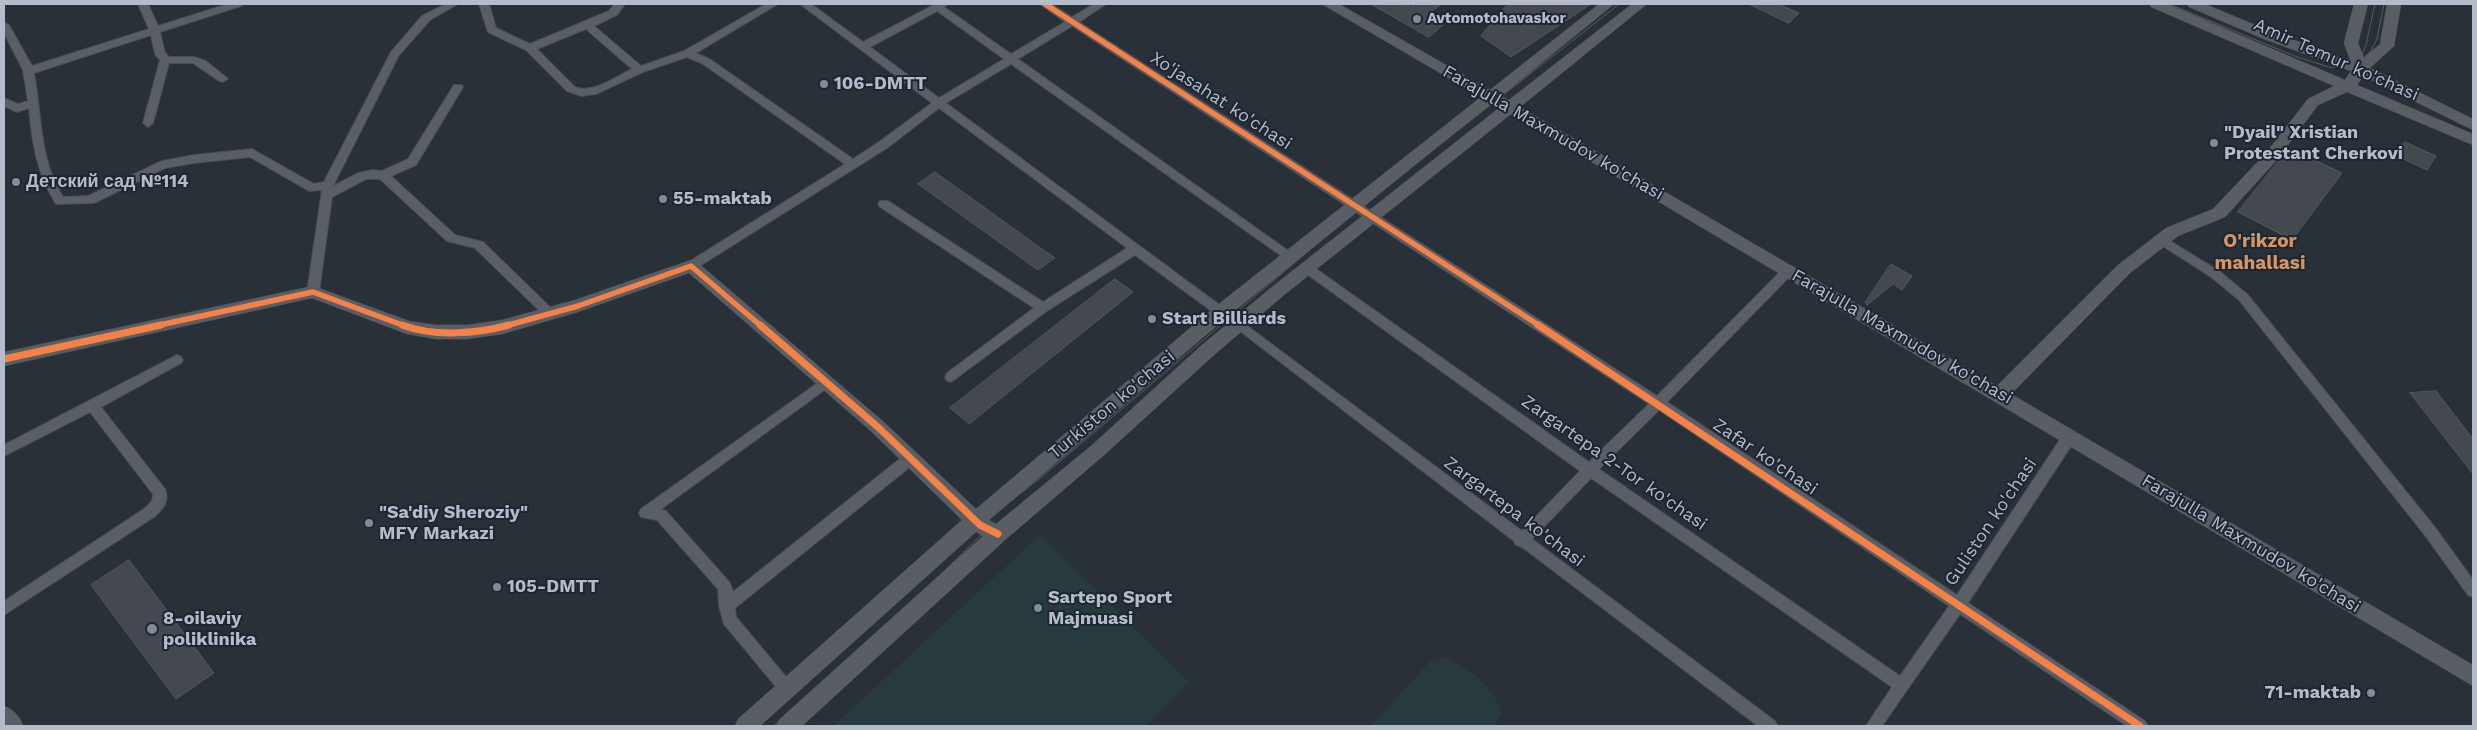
<!DOCTYPE html>
<meta charset="utf-8">
<style>
body{margin:0}
#map{position:relative;width:2477px;height:730px;overflow:hidden;background:#2a3038;font-family:"Work Sans",sans-serif}
canvas{display:block}
.frame{position:absolute;inset:0;border:5px solid #b4bcc9;pointer-events:none}
</style>
<div id="map">
<canvas width="2477" height="730"></canvas>
<div class="frame"></div>
</div>
<script>
const g = document.querySelector('canvas').getContext('2d');
g.lineJoin = 'round';
function paint(path, color) { g.fillStyle = color; g.fill(path, 'evenodd'); }
function trace(path, color, width, dash) { g.strokeStyle = color; g.lineWidth = width; g.lineCap = dash ? 'butt' : 'round'; g.setLineDash(dash || []); g.stroke(path); }
function drawText(font, color, halo, rows, align = 'center') {
  g.font = font + ' "Work Sans",sans-serif'; g.lineWidth = 4; g.setLineDash([]); g.textBaseline = 'middle'; g.strokeStyle = halo; g.fillStyle = color; for (const [text, x, y, turn = 0] of rows) {
    g.save(); g.translate(x, y); g.rotate((+turn || 0) * Math.PI / 180); g.textAlign = isNaN(turn) ? turn : align; if (halo) g.strokeText(text, 0, 0); g.fillText(text, 0, 0); g.restore();
  }
}
const green = new Path2D(`
 M1040,535l149,147 -43,44h-313z
 M1443,657c27,11 50,29 59,56l-7,13h-124l59,-65z`);
const building = new Path2D(`
 M1371,4h35l5,3 4,-3h27l-16,11 18,9 -15,13z
 M1508,4h83l-80,53 -30,-21z
 M1749,4h29l21,9 -10,10z
 M2405,142l31,14 -9,14 -32,-15z
 M2289,148l53,25 -50,67 -54,-28z
 M935,172l107,77 13,9 -17,12 -120,-86z
 M1891,264l21,12 -10,14 -9,-6 -26,21 -2,-2z
 M1115,279l18,13 -164,132 -19,-16z
 M2436,391l37,48v35l-63,-81z
 M129,560l85,113 -38,26 -85,-114z`);
const street = new Path2D(`
 M138,4h10l10,22 70,-22h15l-2,2 -81,26 5,21 4,4h25l12,4 22,18 -5,3 -4,-1 -26,-18h-24l-16,60 -5,4 -5,-4 17,-63 -5,-6 -4,-19 -117,38c8,42 5,87 29,124l25,-1 74,-35 32,-6 58,-6 62,35 10,-2 67,-130 31,-36 24,-12h12l-28,16 -31,35 -66,131 26,-13 13,-3 10,1 26,-12 46,-74h8l1,2 -47,78 -25,11 64,59 28,7 71,69 2,3 -2,3h-8l-71,-69 -28,-7 -67,-62h-14l-34,18 -13,95 -6,5 -6,-5 15,-102 -13,1 -59,-34 -56,6 -29,5 -71,35 -38,1c-19,-30 -24,-61 -27,-96l-12,4 -13,-6v-8l14,6 10,-3 -5,-31 -19,-37v-11l5,3 23,41 117,-37z
 M479,4h10l7,24 34,16 79,-33 6,-7h10l-8,11 -23,11 47,40 43,-15 82,-47h12l-82,49 15,7 142,99 26,-17 53,-39 -132,-99h11l52,38 71,-37 14,-1 -4,3 67,47 54,-32 -25,-18h11l21,13 22,-13h12l-27,18 578,374 128,-129h8l2,3 -2,3 -126,129 290,193 108,-163 5,-1 5,1 2,4 -2,4 -107,163 177,118 3,5h-21l-167,-112 -78,112h-16l26,-39 -301,-209 -59,61 243,182 3,5h-20l-236,-179 -6,-2 -2,-4 -282,-216 2,-3h8l280,209 58,-60 -276,-199 -2,-3 2,-3h8l277,196 60,-58 -577,-378 -54,33 279,198 -2,3h-8l-276,-196 -65,39 279,206 2,3 -2,3h-8l-82,-60 -88,56 -96,71 -4,-1 -2,-4 2,-4 87,-65 -154,-101 -2,-3 2,-3h8l155,101 84,-54 -188,-140 -52,40 -192,121h-8l-2,-3 2,-3 158,-99 -142,-100 -16,-7 -44,15 -47,22 -15,2 -14,-5 -41,-41 -38,-18zM937,11l67,48 -65,39 -69,-51zM586,29l46,40c-17,8 -39,25 -57,18l-38,-38zM1659,410l290,196 -49,70 -301,-207z
 M2162,236l57,35 28,23 190,236 36,50v17l-5,-2 -41,-57 -188,-238 -28,-23 -53,-34 -2,-3 2,-3z
 M177,355l4,2 2,3 -2,3 -80,44 64,82c5,12 -2,20 -11,28l-150,98v-14l140,-92 8,-8 1,-7 -63,-82 -86,44v-11z
 M826,377l4,1 2,4 -2,4 -169,123 5,2 64,72 3,9 173,-138 5,-1 5,1 2,4 -2,4 -181,146 1,9 56,67 2,5 -2,5 -5,2 -5,-2 -58,-70 -5,-18 -1,-17 -61,-69 -16,-3 -2,-4 2,-4z`);
const secondary = new Path2D(`
 M1322,4h17l151,86 109,-86h15l-113,92 8,4 123,-96h15l-127,103 477,279 121,-121 48,-37 47,-19 53,-56 42,-54 26,-13 -183,-79 -2,-3h18l178,76 6,-9 -87,-32 -75,-32 -2,-3h18l69,29 76,27 -6,-17 10,-39h14l-10,39 6,15 16,-14 7,-40h14l-7,42 -24,22 103,51v11l-110,-54 -6,9 116,49v11l-126,-53 -29,13 -42,56 -51,56 -47,19 -48,37 -119,121 462,271v21l-962,-572 -227,181 -70,60 -111,101 -98,84 -203,186h-26l4,-7 203,-183 -7,-4 -216,194h-25l3,-7 224,-199 -89,-87 -184,-160 -111,39 -76,22 -35,5h-31l-29,-5 -95,-36 -308,68v-14l309,-66 96,35 27,4h31l35,-5 73,-20 116,-40 6,2 188,161 91,86 239,-202 266,-210zM1492,103l7,5 -227,179 -70,58 -111,101 -95,78 -7,-4 238,-203z
 M4,706c10,4 16,10 19,20h-19z`);
const tram = new Path2D(`
 M2169,4l128,53 32,10 18,1 11,-4 13,-13 6,-12 7,-35
 M2361,57l5,-12 9,-41
 M758,726l222,-201 59,-46 319,-270 261,-205
 M773,726l151,-135 66,-65`);
const cyclewayFar1 = new Path2D(`
 M1045,4l495,322
 M155,326l158,-34 92,34
 M505,326l73,-20 113,-40 70,60`);
const cycleway = new Path2D(`
 M402,325c32,12 74,9 107,0
 M760,325l119,103 101,97 18,9
 M1538,325l602,401
 M4,359l157,-34`);
const markers = [
 [1417,19,5,"#848b96"],
 [824,84,5,"#848b96"],
 [2214,143,5,"#848b96"],
 [16,182,5,"#848b96"],
 [663,199,5,"#848b96"],
 [1152,319,5,"#848b96"],
 [369,523,5,"#848b96"],
 [497,587,5,"#848b96"],
 [1038,608,5,"#848b96"],
 [152,629,6,"#848b96"],
 [2371,693,5,"#848b96"]
];
const farPoinames = [
 ["Avtomotohavaskor",1427,19]
];
const streetNames = [
 ["Amir Temur ko'chasi",2336,60,24],
 ["Xo'jasahat ko'chasi",1221,101,33],
 ["Farajulla Maxmudov ko'chasi",1553,133,30],
 ["Farajulla Maxmudov ko'chasi",1902,337,30],
 ["Turkiston ko'chasi",1112,405,-40],
 ["Zafar ko'chasi",1765,457,34],
 ["Zargartepa 2-Tor ko'chasi",1614,463,35],
 ["Zargartepa ko'chasi",1514,512,37],
 ["Guliston ko'chasi",1991,522,-56],
 ["Farajulla Maxmudov ko'chasi",2251,544,31]
];
const poiNames = [
 ["106-DMTT",834,84],
 ["\"Dyail\" Xristian",2224,133],
 ["Protestant Cherkovi",2224,154],
 ["Детский сад №114",26,182],
 ["55-maktab",673,199],
 ["Start Billiards",1162,319],
 ["\"Sa'diy Sheroziy\"",379,513],
 ["MFY Markazi",379,534],
 ["105-DMTT",507,587],
 ["Sartepo Sport",1048,598],
 ["Majmuasi",1048,619],
 ["8-oilaviy",163,619],
 ["poliklinika",163,640],
 ["71-maktab",2361,693,"right"]
];
const neighbourhoodNames = [
 ["O'rikzor",2260,241],
 ["mahallasi",2260,263]
];
paint(green, '#273a3e');
paint(building, '#444950');
trace(building, '#52575f', 1);
trace(street, '#484c53', 2);
trace(secondary, '#484c53', 1);
paint(street, '#5a5e66');
paint(secondary, '#595d64');
trace(tram, '#595d64', 1);
trace(cyclewayFar1, '#f48246', 5.5);
trace(cycleway, '#f48246', 7);
for (const [x, y, r, color] of markers) { const dot = new Path2D(); dot.arc(x, y, r, 0, 2 * Math.PI); g.fillStyle = color; g.fill(dot); trace(dot, '#1d2633', 2); }
drawText('bold 15px', '#b4bcc9', '#1d2633', farPoinames, 'left');
drawText('18px', '#b4bcc9', '#1d2633', streetNames);
drawText('bold 18px', '#b4bcc9', '#1d2633', poiNames, 'left');
drawText('bold 19px', '#d59563', '#1d2633', neighbourhoodNames);
</script>
